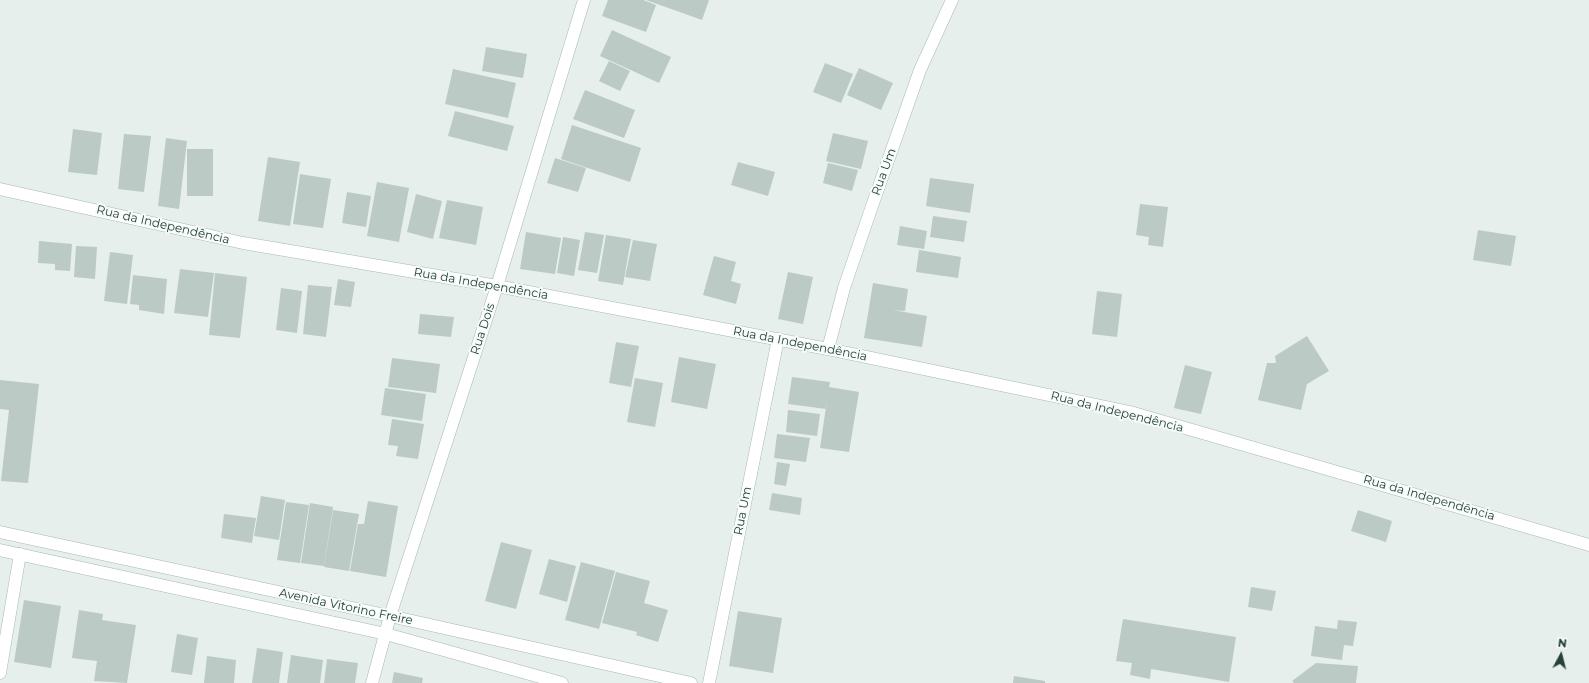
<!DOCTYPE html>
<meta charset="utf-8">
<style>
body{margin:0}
#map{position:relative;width:1589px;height:683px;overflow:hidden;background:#e6efeb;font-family:Montserrat,sans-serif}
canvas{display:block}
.north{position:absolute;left:1541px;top:635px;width:40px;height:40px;-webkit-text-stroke:3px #f7fbf9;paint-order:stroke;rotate:7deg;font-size:11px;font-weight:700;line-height:16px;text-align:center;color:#24423a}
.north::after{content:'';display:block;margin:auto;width:14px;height:18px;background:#24423a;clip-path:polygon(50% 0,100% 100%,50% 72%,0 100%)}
</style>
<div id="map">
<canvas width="1589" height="683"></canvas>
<div class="north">N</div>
</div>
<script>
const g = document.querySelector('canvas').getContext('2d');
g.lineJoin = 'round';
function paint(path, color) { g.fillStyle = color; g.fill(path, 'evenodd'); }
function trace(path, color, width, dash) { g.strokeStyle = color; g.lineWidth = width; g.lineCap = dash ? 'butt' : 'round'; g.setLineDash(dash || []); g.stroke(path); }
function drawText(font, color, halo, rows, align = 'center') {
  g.font = font + ' Montserrat,sans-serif'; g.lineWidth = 4; g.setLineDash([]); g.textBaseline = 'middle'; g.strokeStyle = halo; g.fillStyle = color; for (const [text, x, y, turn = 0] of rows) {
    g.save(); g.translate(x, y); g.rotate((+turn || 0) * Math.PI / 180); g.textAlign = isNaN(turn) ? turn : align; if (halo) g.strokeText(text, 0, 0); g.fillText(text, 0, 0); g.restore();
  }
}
const building = new Path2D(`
 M608,0h35l13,5 -10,27 -44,-16z
 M646,0h63l-7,20z
 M612,30l59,27 -12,26 -59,-27z
 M486,47l41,7 -4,24 -41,-7z
 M609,61l21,10 -10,20 -21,-10z
 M825,63l28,11 -12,29 -28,-11z
 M859,68l34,15 -12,27 -34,-15z
 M453,69l63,14 -8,35 -63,-14z
 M585,90l50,20 -11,28 -51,-19z
 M455,111l59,15 -7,25 -59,-15z
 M572,125l69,23 -11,34 -69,-23z
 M73,129l29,4 -5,42 -29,-3z
 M833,133l35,8 -7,28 -35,-8z
 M124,134l27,2 -7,56 -26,-3z
 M166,138l21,3 -8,68 -21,-3z
 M187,149h26v47h-26z
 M268,157l32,5 -10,64 -32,-5z
 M555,158l31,10 -8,24 -31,-9z
 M738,162l37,10 -7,24 -37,-11z
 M828,163l30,7 -6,21 -29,-8z
 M300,174l31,5 -8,49 -30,-4z
 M930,178l44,6 -4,29 -44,-7z
 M377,182l32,6 -10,54 -32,-6z
 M347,192l24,4 -5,31 -24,-4z
 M416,194l26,7 -9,38 -26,-7z
 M447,200l36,7 -7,38 -37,-7z
 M1140,204l28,3 -5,40 -15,-2 1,-8 -13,-2z
 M933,216l34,5 -3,21 -34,-5z
 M900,226l27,5 -3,18 -27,-4z
 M1478,230l38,6 -5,30 -38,-6z
 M526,232l35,6 -6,36 -35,-5z
 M585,232l19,3 -7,38 -19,-3z
 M606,235l25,4 -8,46 -25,-4z
 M563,237l17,3 -6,36 -17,-3z
 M633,240l24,4 -7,37 -25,-4z
 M39,241l33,3 -2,27 -15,-1v-6l-17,-1z
 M76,246l21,1 -2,32 -21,-2z
 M919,250l42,7 -3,21 -42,-6z
 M110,252l23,3 -6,49 -23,-3z
 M714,256l22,6 -5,19 10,3 -5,20 -33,-9z
 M180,269l34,4 -6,44 -34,-4z
 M788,272l25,5 -10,47 -25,-5z
 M215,273l32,4 -7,61 -31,-3z
 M133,275l34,4 -3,35 -25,-4v-5l-9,-1z
 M338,279l17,3 -4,25 -17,-2z
 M873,283l35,6 -3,22 -12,-1 34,6 -5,31 -58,-9z
 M308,285l24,2 -6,50 -23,-3z
 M281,288l21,3 -5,42 -21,-3z
 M1097,291l25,3 -5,43 -25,-3z
 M420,314l34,3 -3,20 -33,-3z
 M1307,336l22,35 -22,13 -6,26 -43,-10 9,-37h9l-1,-7z
 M616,342l23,4 -8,41 -22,-4z
 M679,357l37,7 -9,45 -36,-7z
 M392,358l48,6 -4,29 -48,-6z
 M1185,365l27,7 -11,42 -27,-6z
 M792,377l38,5 -1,5 30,5 -10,60 -29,-4 7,-48 -1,9 -38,-5z
 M635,378l28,5 -8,44 -28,-5z
 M0,380l39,4 -11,99 -27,-2 8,-71 -9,-1z
 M385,388l41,6 -4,27 -41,-6z
 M788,410l32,4 -3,22 -31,-4z
 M392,419l32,5 -6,35 -22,-3 2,-10 -10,-1z
 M777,434l33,4 -4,24 -32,-4z
 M777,462l13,2 -4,22 -12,-2z
 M772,493l30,5 -2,17 -31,-5z
 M261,496l24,4 -6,40 -25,-4z
 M368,501l30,5 -12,71 -36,-6 8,-47h6z
 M286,502l23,3 -9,58 -23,-3z
 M310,503l23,4 -9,59 -23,-3z
 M333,510l26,4 -10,57 -25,-4z
 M1358,510l34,11 -6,21 -35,-11z
 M224,514l32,4 -4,25 -31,-5z
 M501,542l31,8 -16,59 -31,-8z
 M549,559l27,7 -9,36 -28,-8z
 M581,562l34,9 -16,58 -34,-9z
 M616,572l34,9 -6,22 24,7 -10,32 -22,-7 1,-3 -35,-9z
 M1251,587l25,4 -4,20 -24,-4z
 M24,600l37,6 -10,62 -37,-6z
 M79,610l24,4 -1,6 34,5 -9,58 -33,-2 3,-20 -25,-3z
 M738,611l44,7 -9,55 -44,-7z
 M1123,619l113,18 -7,45 -78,-13 -1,10 -20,-4 2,-12 -16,-2z
 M1338,620l19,2 -4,24 -9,-1 -2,15 -31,-4 4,-30 22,3z
 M177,634l21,4 -6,37 -21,-3z
 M257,648l26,4 -4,31h-27z
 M291,655l32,5 -3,23h-33z
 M207,656l29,4 -2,23h-30z
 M327,659l31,4 -3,20h-31z
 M1316,663l42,3 -2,17h-62l-2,-2z
 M394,672l29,6 -1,5h-30z
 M1014,676l31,5v2h-32z`);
const minor = new Path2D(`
 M0,189l243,54 254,43 331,63 302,63 459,133
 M828,349l16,-61 28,-82 48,-136 32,-70
 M0,673l20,-119
 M372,683l18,-67 107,-330 87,-286
 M709,683l69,-344`);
const tertiary = new Path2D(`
 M0,532l390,84 301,67
 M0,550l386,84 176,49`);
const streetNames = [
 ["Rua Um",884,172,-70],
 ["Rua da Independência",163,225,13],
 ["Rua da Independência",481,284,10],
 ["Rua Dois",483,329,-72],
 ["Rua da Independência",800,344,11],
 ["Rua da Independência",1117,412,14],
 ["Rua da Independência",1429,498,16],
 ["Rua Um",743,511,-79],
 ["Avenida Vitorino Freire",346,607,12]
];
paint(building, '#bbcac4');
trace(minor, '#a8b8b2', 13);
trace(tertiary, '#a8b8b2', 13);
trace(minor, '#fff', 12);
trace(tertiary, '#fff', 12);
drawText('12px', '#24423a', '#f7fbf9', streetNames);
</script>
